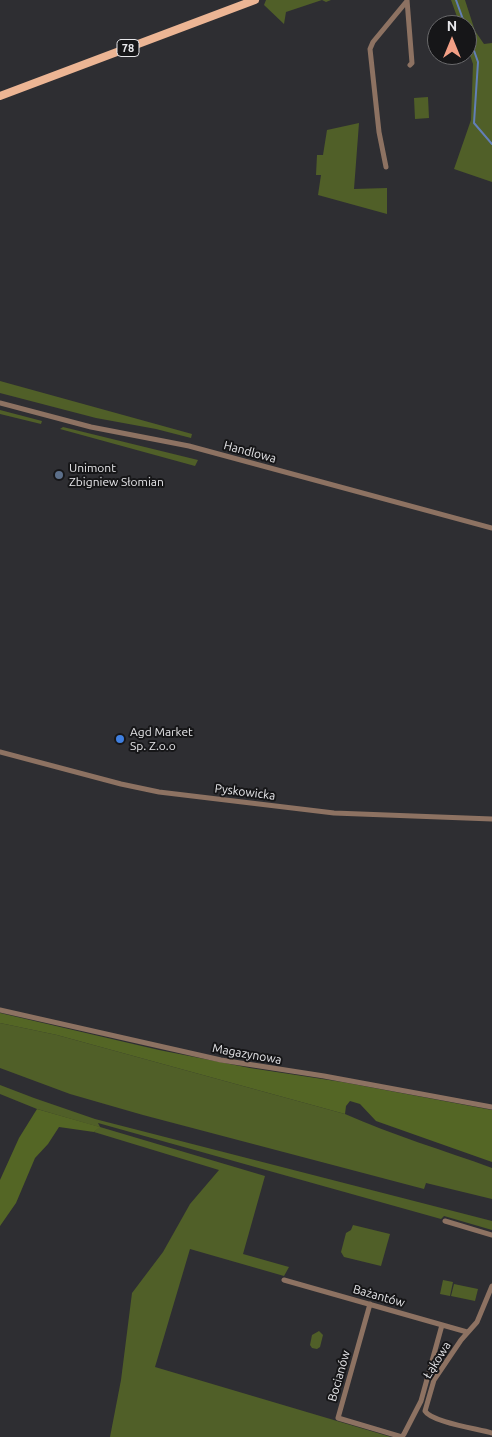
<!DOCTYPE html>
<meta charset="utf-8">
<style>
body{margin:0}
#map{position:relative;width:492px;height:1437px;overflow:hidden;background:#2e2e32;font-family:Ubuntu,sans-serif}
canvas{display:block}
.north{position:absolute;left:427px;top:15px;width:50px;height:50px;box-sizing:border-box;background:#161618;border:1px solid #6a6a6c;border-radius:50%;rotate:0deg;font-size:14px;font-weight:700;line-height:20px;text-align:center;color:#e7e7ea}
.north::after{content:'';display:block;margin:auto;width:18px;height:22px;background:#f39f85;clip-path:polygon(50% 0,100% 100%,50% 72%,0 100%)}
</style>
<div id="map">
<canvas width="492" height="1437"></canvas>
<div class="north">N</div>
</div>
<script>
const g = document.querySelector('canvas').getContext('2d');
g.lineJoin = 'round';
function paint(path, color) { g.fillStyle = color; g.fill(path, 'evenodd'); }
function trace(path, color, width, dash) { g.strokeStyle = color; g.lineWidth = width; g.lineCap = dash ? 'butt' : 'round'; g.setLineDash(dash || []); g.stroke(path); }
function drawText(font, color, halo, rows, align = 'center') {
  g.font = font + ' Ubuntu,sans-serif'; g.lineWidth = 4; g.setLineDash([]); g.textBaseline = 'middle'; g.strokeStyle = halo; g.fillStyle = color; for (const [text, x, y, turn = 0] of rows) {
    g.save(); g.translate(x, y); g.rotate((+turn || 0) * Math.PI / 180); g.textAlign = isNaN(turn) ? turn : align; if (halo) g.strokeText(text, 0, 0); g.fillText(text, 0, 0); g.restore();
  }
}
const green = new Path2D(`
 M266,0h65l-5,2 -4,-2 -36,12 -2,12 -20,-19z
 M451,0h14l10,31 9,13 8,-1v139l-38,-13 17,-49 2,-56 -6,-18v-21h-7z
 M428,97l1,21 -14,1 -1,-21z
 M359,123l-5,66 33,-1v26l-69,-19 3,-20h-5l1,-20h6l4,-25z
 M0,381l192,53 -1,4 -35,-9 -60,-11 -96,-25z
 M0,410l42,11 -1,3 -41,-10z
 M63,427l135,33 -3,6 -135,-37z
 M0,1023l57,12 288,79c47,21 98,36 147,54v31l-66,-16 -2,6 -281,-74 -73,-21 -70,-26z
 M0,1085l34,13 61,21 397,102v9l-48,-14 -3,3 -343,-96 2,4 165,49 -22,78 46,13 -5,9 -94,-27 -35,118 236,70h-281l11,-57 11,-87 31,-41 27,-48 29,-34 -125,-38 5,-5 -62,-18 -37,-15z
 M353,1225l37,9 -9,32 -37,-9 -3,-5 5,-19 5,-3z
 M443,1280l10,2 -3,14 -10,-2z
 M454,1284l24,5 -3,12 -24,-5z
 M319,1331l4,4 -3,12 -3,2 -5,-1 -2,-3 2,-10z`);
const forest = new Path2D(`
 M0,1013l159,37 91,18 92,14 150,28v52l-116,-41 -16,-17 -10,-3 -4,5 -1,8 -288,-79 -57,-12z
 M37,1109l63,18 -6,5 -35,-5 -11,17 -13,14 -19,45 -16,23v-46l19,-42z`);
const stream = new Path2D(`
 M456,0l9,25
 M467,31l11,31 -4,61 18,21`);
const minor = new Path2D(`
 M407,0l5,63 -2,2
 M386,167l-7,-35 -9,-83 3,-7 34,-41
 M0,403l91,24 98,19 303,82
 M0,752l121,32 38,8 175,21 158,6
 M0,1010l221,50 103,16 168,31
 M445,1221l47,14
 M284,1280l183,52
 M492,1286l-15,36 -16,18 -27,40 -9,31c6,11 54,18 67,22
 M370,1304l-32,114 64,19 2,-3 17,-33 21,-76`);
const primary = new Path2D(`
 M0,96l255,-96`);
const markers = [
 [59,475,5,"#5c6f8a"],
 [120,739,5,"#3f7fe0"]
];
const shields = [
 [128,48,22]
];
const shieldNames = [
 ["78",128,48]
];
const streetNames = [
 ["Handlowa",250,452,15],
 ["Pyskowicka",245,792,7],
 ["Magazynowa",247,1054,10],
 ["Bażantów",379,1296,16],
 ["Łąkowa",437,1360,-58],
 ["Bocianów",339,1376,-74]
];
const poiNames = [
 ["Unimont",69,468],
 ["Zbigniew Słomian",69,482],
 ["Agd Market",130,732],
 ["Sp. Z.o.o",130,746]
];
paint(green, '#505f28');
paint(forest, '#546625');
trace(stream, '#627fb7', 2);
trace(minor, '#8d7262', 5);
trace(primary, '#ecb594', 8);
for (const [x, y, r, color] of markers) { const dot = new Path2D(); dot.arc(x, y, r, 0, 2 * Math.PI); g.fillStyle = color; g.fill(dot); trace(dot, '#161618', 2); }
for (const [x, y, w] of shields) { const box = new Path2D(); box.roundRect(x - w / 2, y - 8.5, w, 17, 4); g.fillStyle = '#161618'; g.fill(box); trace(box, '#e7e7ea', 1); }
drawText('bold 11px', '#e7e7ea', null, shieldNames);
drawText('12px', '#e7e7ea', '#161618', streetNames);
drawText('12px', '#e7e7ea', '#161618', poiNames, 'left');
</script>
